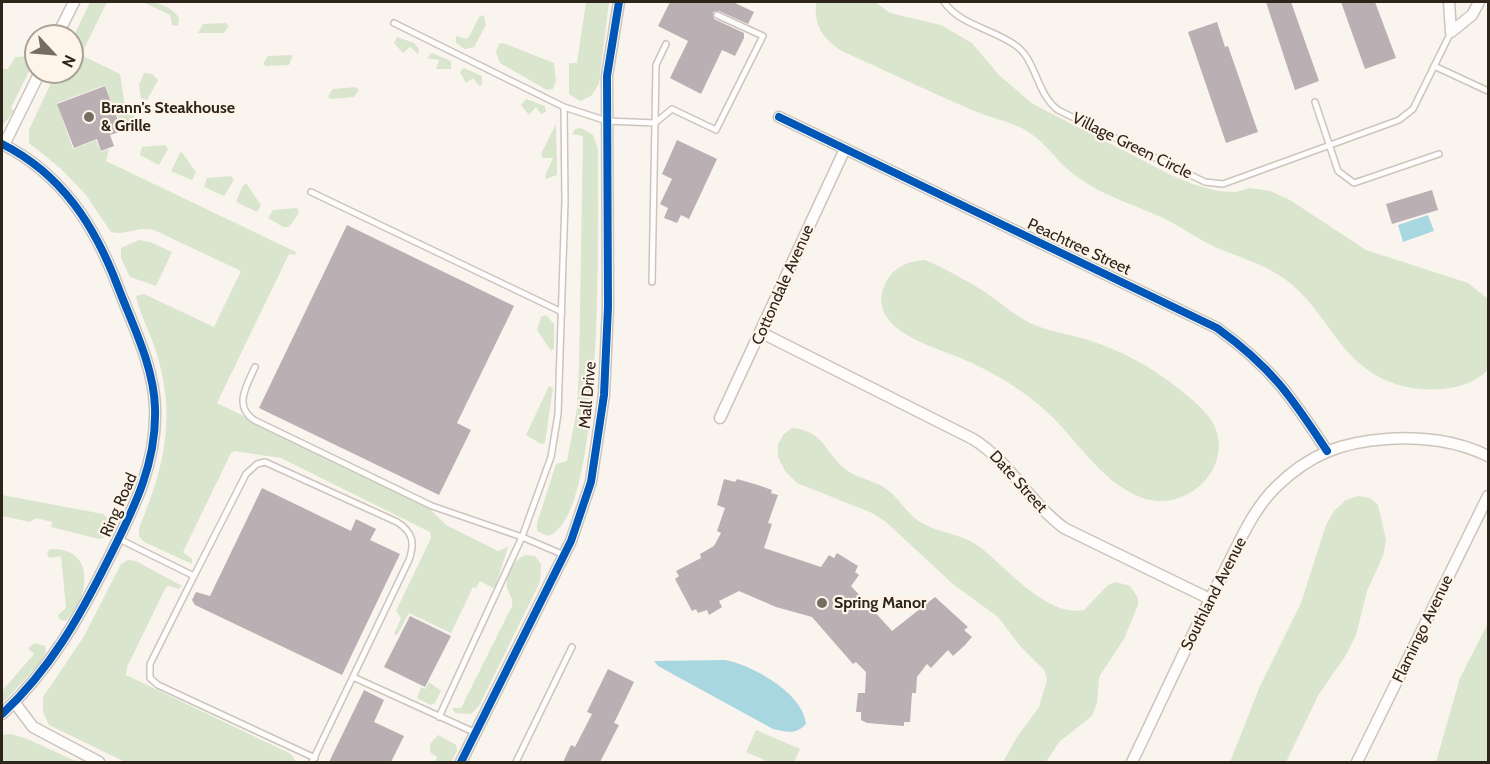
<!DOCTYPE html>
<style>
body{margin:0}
#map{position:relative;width:1490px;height:764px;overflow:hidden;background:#faf4ee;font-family:Cabin,sans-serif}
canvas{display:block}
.frame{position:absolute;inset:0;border:3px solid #2d241a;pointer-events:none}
.north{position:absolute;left:24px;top:24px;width:60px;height:60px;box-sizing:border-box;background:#fef4ea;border:2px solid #aaa197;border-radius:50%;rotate:116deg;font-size:16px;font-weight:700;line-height:24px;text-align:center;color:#2d241a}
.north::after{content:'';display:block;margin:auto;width:21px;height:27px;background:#756d64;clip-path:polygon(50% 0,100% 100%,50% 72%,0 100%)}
</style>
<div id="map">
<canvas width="1490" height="764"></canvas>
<div class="frame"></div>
<div class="north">N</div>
</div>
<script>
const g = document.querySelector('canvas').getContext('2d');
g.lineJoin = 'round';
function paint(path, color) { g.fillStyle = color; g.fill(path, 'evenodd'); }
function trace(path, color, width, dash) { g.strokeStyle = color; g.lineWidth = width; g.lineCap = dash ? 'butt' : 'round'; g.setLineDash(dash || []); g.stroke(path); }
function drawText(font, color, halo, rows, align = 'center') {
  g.font = font + ' Cabin,sans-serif'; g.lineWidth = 4.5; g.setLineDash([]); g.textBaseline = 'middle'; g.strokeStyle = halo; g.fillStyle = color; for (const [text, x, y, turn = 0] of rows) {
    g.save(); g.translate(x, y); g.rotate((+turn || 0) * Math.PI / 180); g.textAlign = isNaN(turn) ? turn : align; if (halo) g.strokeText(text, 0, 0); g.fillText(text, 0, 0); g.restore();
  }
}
const green = new Path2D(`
 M90,2h17l-26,53 39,19 4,27 13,19 -3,9 -11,2 -18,-46 -48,18 16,46 23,-9 5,12 8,-3 -3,12 190,91 -1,3 -6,-1 -72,149 209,102 20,20 52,26 10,-4 -12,38 -3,3 -13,-7 -4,7 -3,-1 -22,46 -42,-20 -12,22 -3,-1 7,-16 -5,-7 35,-73 -1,-6 -149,-74 -47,-7 -3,2 -48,99 9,7v5l-48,-22 -5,-6v-8c26,-62 38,-113 16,-180 -6,-17 -15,-34 -19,-52l8,-2 70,33 27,-56 -87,-41c-15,-4 -30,6 -43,2l-25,-37 -26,-27 -31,-25v-13l27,-58h16v-32z
 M143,2c13,-1 29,4 36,16l-1,8 -6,-1 -2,-10z
 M586,2h23l-10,82 -8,12 -11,5 -11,-7v-31h8z
 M816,2h59l15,11 51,12 31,18 27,32 34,29 138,71 24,10 23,6 17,1 15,-4 20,3 20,9 76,50 102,33 20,16v71c-23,23 -68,24 -98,12 -56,-22 -64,-79 -113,-108 -19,-12 -42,-18 -62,-27 -17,-8 -32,-19 -48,-27 -20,-10 -42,-17 -63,-27 -16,-8 -31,-18 -44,-31 -11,-12 -19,-22 -33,-31 -17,-10 -37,-13 -55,-21 -44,-19 -88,-40 -132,-60 -19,-14 -26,-25 -24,-48z
 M484,15l2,10 -12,22 -9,2 -9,-6v-7l10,3 3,-2 10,-20z
 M226,23l3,3 -5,7h-26l5,-9z
 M397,37l17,6 5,6 -1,5 -8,-7 -7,6 -9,-10z
 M36,43v14l-25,51 3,3 -12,15v-57h6l7,-12 14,-1z
 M503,43l51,20 2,18 -3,8 -6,1 -47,-27 -4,-11 3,-8z
 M432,53l19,8v8h-15l3,-9 -12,-2z
 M293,55l-4,10 -23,1 -3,-2 5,-8z
 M464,68l18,8v9l-3,1 -6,-8 -7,5 -6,-11z
 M144,73l8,1 6,6 -11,20 -6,-2 -2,-13z
 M356,87l3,3 -5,7 -23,2 -3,-3 5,-7z
 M526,99l19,7 1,6 -5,2 -5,-7 -7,8 -8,-10z
 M556,124l1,51 -11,4 -1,-3 8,-18h-10l-2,-4z
 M581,128l12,7 5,14c-1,59 9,371 -50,387l-11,-5v-8l19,-59 11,-3 10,-52 2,-42 4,-231 -11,-2 3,-5z
 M165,145l3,4 -9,16 -19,-10 2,-8z
 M181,151l15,21 -4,8 -21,-9z
 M231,176l3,4 -10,16 -20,-9 3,-9z
 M246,183l15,22 -4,7 -21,-10 6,-15z
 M297,208l2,5 -10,14h-6l-15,-9 5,-8z
 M139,240l11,2 22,10 -16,34 -26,-9 -9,-19v-10z
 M925,260c21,9 41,20 60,32 15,10 29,23 45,31 19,9 41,11 61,18 31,10 58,25 83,44 14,11 34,26 41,42 18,44 -31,86 -72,71 -45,-16 -69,-65 -104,-93 -20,-17 -42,-30 -65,-41 -31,-16 -111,-31 -89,-80 8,-17 23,-23 40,-24z
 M546,315l8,9v24l-3,3 -14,-21 4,-13z
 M549,386l4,2 -8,55 -4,1 -15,-9z
 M792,428c34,3 32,26 56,43 11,8 25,9 37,17 14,9 22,27 37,35 17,10 37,10 55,22 28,20 69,73 107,65l24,-25 8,-3 14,4 8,12v7l-14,34 -25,38 -2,26 -5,13 -33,26 -13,20h-43l14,-25 22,-30 8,-27 -2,-9 -25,-25 -22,-29 -44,-32 -68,-63 -14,-9 -75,-30 -12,-12 -7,-14v-13l6,-10z
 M2,495l101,19 8,7 1,7 -5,9 -8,2 -48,-12 1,-5 -16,-4 -6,4 -28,-6z
 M1358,496l12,2 8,7 8,35 -3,16 -16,35 -11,44 -10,20 -27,39 -33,68h-56l30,-76 41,-83 25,-78 8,-14 12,-11z
 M50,549c47,-2 40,50 15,72l-6,-2 -1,-4 8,-7 -5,-52 -12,2 -2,-5z
 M526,555l9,1 6,8 -1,18 -61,124 -8,8 -16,-1 -3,-5h9l51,-102c2,-9 -4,-11 -5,-19 -2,-14 7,-28 19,-32z
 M128,560l8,1 46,25 -4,3 -8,-3 -4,1 -39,80 -1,8 165,79 5,8h-171l-76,-37 -6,-13v-15l40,-59 38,-74z
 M1488,623v139h-52l24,-84z
 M35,643l10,3 1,7 -7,11 -37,40v-13l32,-37 -6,-6z
 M429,682l12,9 -6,12 -4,2 -14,-7 4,-11 4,2z
 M756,730l44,19 -6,13h-25l-23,-10z
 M11,734l14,4 53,24h-76v-27z
 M438,735l18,10 1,6 -6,11h-16l2,-5 -7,-5v-8z`);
const water = new Path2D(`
 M1428,215l6,16 -31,11 -5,-17z
 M725,660c28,5 79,34 81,64 -10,11 -19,8 -33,5l-115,-63 -4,-5z`);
const building = new Path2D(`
 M670,2h63l21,10 -6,12 -29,-13 -6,1 1,7 30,14v5l-9,18 -13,-6 -21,44 -31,-16 18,-37 -30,-15z
 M1266,2h25l28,79 -24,9z
 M1341,2h34l21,56 -31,11z
 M1217,22l8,25 3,-1 30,86 -32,11 -38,-111z
 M105,86l17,45 -12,4 4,11 -13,5 -4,-12 -23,9 -17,-44z
 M677,140l40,19 -28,60 -8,-4 -4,8 -13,-5 4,-10 -8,-4 12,-25 -10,-5z
 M1432,190l6,20 -46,14 -6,-20z
 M347,225l167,81 -57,117 14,7 -32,65 -180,-87z
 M724,479l11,3 2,-3 21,6 14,5 -1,3 7,2 -10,28 4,1 -8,24 57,19 8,-12 5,3 3,-5 21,13 -3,6 4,3 -8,11 41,45 43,-34 33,30 -4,3 8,7 -7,8 -12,11 -5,-6 -17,18 -4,-4 -10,13 -1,16h-4l-2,29h-6v4l-37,-3 -6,-3v-8h-5l2,-19h7l1,-21 -10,-10 -3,2 -41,-47 -36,-10 -37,-16 -20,10 3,6 -13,8 -2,-5 -9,3 -2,-4 -4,2 -17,-32 4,-3 -3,-5 25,-13 -1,-4 14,-8 7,-13 -4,-2 8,-23 -8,-3z
 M262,488l89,43 5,-12 20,10 -6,11 30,14 -58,121 -147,-70 -3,-5 4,-8 14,4z
 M410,616l41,20 -26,51 -41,-20z
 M608,669l26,13 -20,41 5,2 -19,37h-37l8,-17 4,2 17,-33 -5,-2z
 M364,690l20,10 -10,22 30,14 -13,26h-62z`);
const service = new Path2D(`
 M944,2c16,23 49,27 71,43 22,15 20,47 43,65l147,72 18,2 176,-64 14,-11 38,-77
 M394,23l170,84
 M1434,66l54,25
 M1315,102l23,69 16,12 85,-29
 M655,123l17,-14 44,21 47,-94 -46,-21
 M655,123l1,-58 10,-21
 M311,192l251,120
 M255,367c-8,18 -22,39 -1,53l178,86 90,31 29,-80 7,-43 7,-213 -1,-94 43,14 48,2 -3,159
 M119,539l75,37 52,-102 11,-10 8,-2 132,60c16,10 18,21 12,38l-97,202
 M194,576l-44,88v14l8,7 157,73
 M353,677l123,56
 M439,717l83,-180 42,18
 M516,762l56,-115`);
const minor = new Path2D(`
 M1449,2l2,30
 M1451,32l21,-17 7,-13
 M57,36l17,-34
 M779,117l438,211c54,39 74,68 110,123
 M2,144c60,30 93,82 116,143 15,39 36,80 37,121 2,56 -22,102 -46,150 -29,58 -59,112 -107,156
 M4,145l36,-73
 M762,333l211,106c37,23 56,63 91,89l146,71
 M720,418l124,-267
 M14,702l19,25 66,35
 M461,762l110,-221 20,-59 13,-87 4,-88 -1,-231 12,-74
 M1132,762c31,-64 60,-129 93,-192 15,-29 28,-61 52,-84 33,-32 65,-44 110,-47 34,-3 71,2 101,17
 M1357,762l131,-266`);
const cycleway = new Path2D(`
 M779,117l438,211c54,39 74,68 110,123
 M2,144c60,30 93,82 116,143 15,39 36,80 37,121 2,56 -22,102 -46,150 -29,58 -59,112 -107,156
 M461,762l110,-221 20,-59 13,-87 4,-88 -1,-231 12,-74`);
const markers = [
 [89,117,6,"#756d64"],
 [822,603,6,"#756d64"]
];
const poiNames = [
 ["Brann's Steakhouse",101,108],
 ["& Grille",101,126],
 ["Spring Manor",834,603]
];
const streetNames = [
 ["Village Green Circle",1132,146,26],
 ["Peachtree Street",1079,247,25],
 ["Cottondale Avenue",783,285,-66],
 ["Mall Drive",588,395,-85],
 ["Date Street",1018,482,48],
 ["Ring Road",119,505,-66],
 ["Southland Avenue",1214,594,-63],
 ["Flamingo Avenue",1423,629,-64]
];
paint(green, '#dae5cd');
paint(water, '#a9d7e1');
paint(building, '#baafb3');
trace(service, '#ccc5be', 8);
trace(minor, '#ccc5be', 13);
trace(service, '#fefdfc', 5);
trace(minor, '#fefdfc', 10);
trace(cycleway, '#0057b8', 8);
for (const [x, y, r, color] of markers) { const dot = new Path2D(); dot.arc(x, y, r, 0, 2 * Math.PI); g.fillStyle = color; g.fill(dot); trace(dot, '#fef4ea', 2); }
drawText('bold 16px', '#2d241a', '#fef4ea', poiNames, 'left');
drawText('16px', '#2d241a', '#fef4ea', streetNames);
</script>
